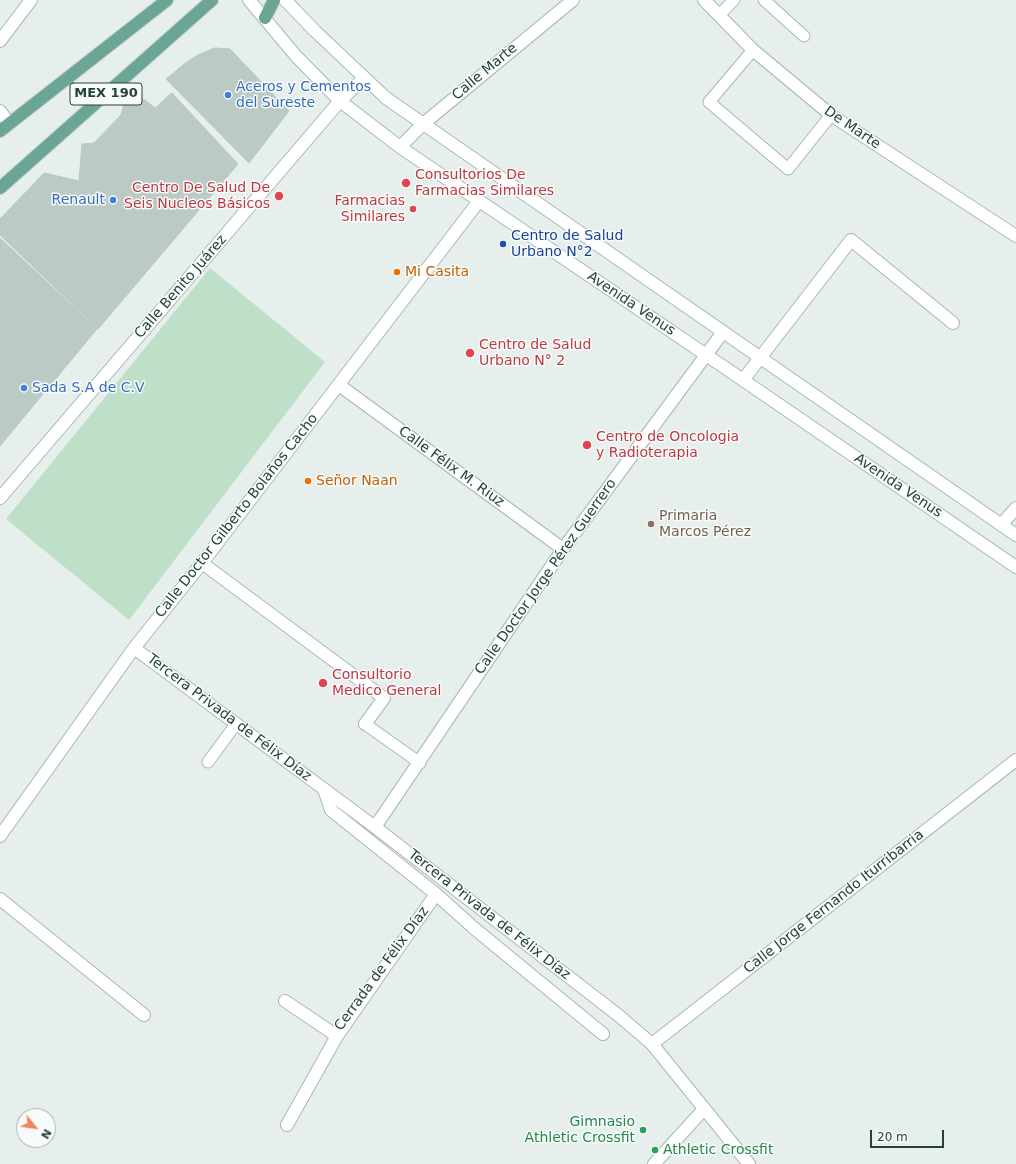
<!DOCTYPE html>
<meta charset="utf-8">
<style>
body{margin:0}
#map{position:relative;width:1016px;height:1164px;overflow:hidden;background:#e6efeb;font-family:"DejaVu Sans",sans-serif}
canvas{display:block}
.north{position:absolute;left:16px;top:1108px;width:40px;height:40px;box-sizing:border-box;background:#f7fbf9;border:1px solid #a3b1ad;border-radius:50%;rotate:120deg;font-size:11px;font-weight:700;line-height:16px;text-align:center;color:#24423a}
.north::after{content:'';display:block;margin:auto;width:14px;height:18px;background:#f4845f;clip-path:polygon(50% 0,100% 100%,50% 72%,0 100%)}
.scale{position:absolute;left:870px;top:1130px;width:74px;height:18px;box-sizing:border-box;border:2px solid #24423a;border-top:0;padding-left:5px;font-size:12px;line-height:14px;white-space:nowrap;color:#24423a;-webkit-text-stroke:3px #f7fbf9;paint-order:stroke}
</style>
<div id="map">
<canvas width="1016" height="1164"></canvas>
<div class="north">N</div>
<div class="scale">20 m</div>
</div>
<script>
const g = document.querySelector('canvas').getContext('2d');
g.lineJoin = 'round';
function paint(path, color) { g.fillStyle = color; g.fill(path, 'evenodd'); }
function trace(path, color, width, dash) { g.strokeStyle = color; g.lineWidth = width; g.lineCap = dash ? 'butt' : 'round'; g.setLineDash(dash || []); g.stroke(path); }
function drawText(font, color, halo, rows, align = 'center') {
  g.font = font + ' "DejaVu Sans",sans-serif'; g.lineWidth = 3; g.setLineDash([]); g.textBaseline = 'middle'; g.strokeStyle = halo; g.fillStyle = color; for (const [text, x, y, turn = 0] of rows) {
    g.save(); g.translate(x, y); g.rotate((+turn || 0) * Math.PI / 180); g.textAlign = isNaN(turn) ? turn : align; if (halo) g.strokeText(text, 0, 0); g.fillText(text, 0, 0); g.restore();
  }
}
const green = new Path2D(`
 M210,268l115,94 -196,258 -123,-101z`);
const building = new Path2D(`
 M215,48l15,1 59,62 -40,52 -83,-84 22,-18 10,-6z
 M172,93l66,71 -140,165 -98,-94v-16l44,-46 35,8 3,-37 12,-1 27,-28 5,-19 19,4 10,8z
 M0,238l97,91 -97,117z`);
const lane = new Path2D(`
 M764,0l40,36
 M719,15l15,-15
 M753,50l-44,52 79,67 43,-54
 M365,724l55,39
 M208,762l28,-38`);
const street = new Path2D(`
 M704,0l49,50 78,65 185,121
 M0,41l31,-41
 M0,111l9,12
 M400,147l23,-23 150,-124
 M743,380l108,-140 102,83
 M339,385l224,164
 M0,498l340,-397 24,-23
 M1001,525l15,-17
 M202,563l182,135 -19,26
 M134,648l241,179 243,188 34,29 97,120
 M324,789l7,21 105,84 39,35 128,105
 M375,827l188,-278 160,-217
 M0,836l134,-188 68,-85 277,-362
 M0,899l144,116
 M285,1001l52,35 99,-142
 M652,1044l364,-284
 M287,1125l50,-89
 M654,1164l50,-55`);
const secondary = new Path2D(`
 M249,0l47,56 44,45 60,46 343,233 273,187
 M285,0l30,31 71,67 630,437`);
const primary = new Path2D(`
 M265,18l9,-18
 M0,131l167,-131
 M0,188l212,-188`);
const markers = [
 [228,95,4,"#3f7fe0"],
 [406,183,5,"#e0444e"],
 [279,196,5,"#e0444e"],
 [113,200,4,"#3f7fe0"],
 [413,209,4,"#e0444e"],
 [503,244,4,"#1a4fb4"],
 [397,272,4,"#e8710a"],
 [470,353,5,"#e0444e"],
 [24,388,4,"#3f7fe0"],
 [587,445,5,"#e0444e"],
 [308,481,4,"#e8710a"],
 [651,524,4,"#8d6e63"],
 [323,683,5,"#e0444e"],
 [643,1130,4,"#2e9e5b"],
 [655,1150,4,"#2e9e5b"]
];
const shields = [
 [106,94,72]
];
const shieldNames = [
 ["MEX 190",106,94]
];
const streetNames = [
 ["Calle Marte",485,72,-40],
 ["De Marte",852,128,34],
 ["Calle Benito Juárez",181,287,-49],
 ["Avenida Venus",631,304,34],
 ["Calle Félix M. Riuz",451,467,36],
 ["Avenida Venus",898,486,34],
 ["Calle Doctor Gilberto Bolaños Cacho",237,516,-52],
 ["Calle Doctor Jorge Pérez Guerrero",546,577,-55],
 ["Tercera Privada de Félix Díaz",229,718,37],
 ["Calle Jorge Fernando Iturribarria",834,902,-38],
 ["Tercera Privada de Félix Díaz",489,915,38],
 ["Cerrada de Félix Díaz",382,969,-54]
];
const shopNames = [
 ["Aceros y Cementos",236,87],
 ["del Sureste",236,103],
 ["Renault",105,200,"right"],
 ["Sada S.A de C.V",32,388]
];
const healthNames = [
 ["Consultorios De",415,175],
 ["Farmacias Similares",415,191],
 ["Centro De Salud De",270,188,"right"],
 ["Seis Nucleos Básicos",270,204,"right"],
 ["Farmacias",405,201,"right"],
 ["Similares",405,217,"right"],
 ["Centro de Salud",479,345],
 ["Urbano N° 2",479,361],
 ["Centro de Oncologia",596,437],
 ["y Radioterapia",596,453],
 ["Consultorio",332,675],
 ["Medico General",332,691]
];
const transitNames = [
 ["Centro de Salud",511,236],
 ["Urbano N°2",511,252]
];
const foodNames = [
 ["Mi Casita",405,272],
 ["Señor Naan",316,481]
];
const educationNames = [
 ["Primaria",659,516],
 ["Marcos Pérez",659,532]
];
const leisureNames = [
 ["Gimnasio",635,1122],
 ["Athletic Crossfit",635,1138],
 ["Athletic Crossfit",663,1150,"left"]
];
paint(green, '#bfe0c8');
paint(building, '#bbcac4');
trace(building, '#b8c9c2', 1);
trace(lane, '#a8b8b2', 13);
trace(street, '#a8b8b2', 14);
trace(secondary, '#a4bbb3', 14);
trace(primary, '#c2cac8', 14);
trace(lane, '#fff', 11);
trace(street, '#fff', 12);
trace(secondary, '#fff', 12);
trace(primary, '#6aa596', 12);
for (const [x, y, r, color] of markers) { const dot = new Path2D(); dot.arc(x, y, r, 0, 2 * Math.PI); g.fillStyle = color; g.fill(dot); trace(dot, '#f7fbf9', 1.5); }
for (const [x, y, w] of shields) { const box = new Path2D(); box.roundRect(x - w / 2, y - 11, w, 22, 3); g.fillStyle = '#f7fbf9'; g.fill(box); trace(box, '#24423a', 1); }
drawText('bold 13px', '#24423a', null, shieldNames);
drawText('14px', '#24423a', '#f7fbf9', streetNames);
drawText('14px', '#366cbe', '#f7fbf9', shopNames, 'left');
drawText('14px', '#be3a42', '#f7fbf9', healthNames, 'left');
drawText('14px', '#164399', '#f7fbf9', transitNames, 'left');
drawText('14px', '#c56008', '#f7fbf9', foodNames, 'left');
drawText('14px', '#785e54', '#f7fbf9', educationNames, 'left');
drawText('14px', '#27864d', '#f7fbf9', leisureNames, 'right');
</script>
